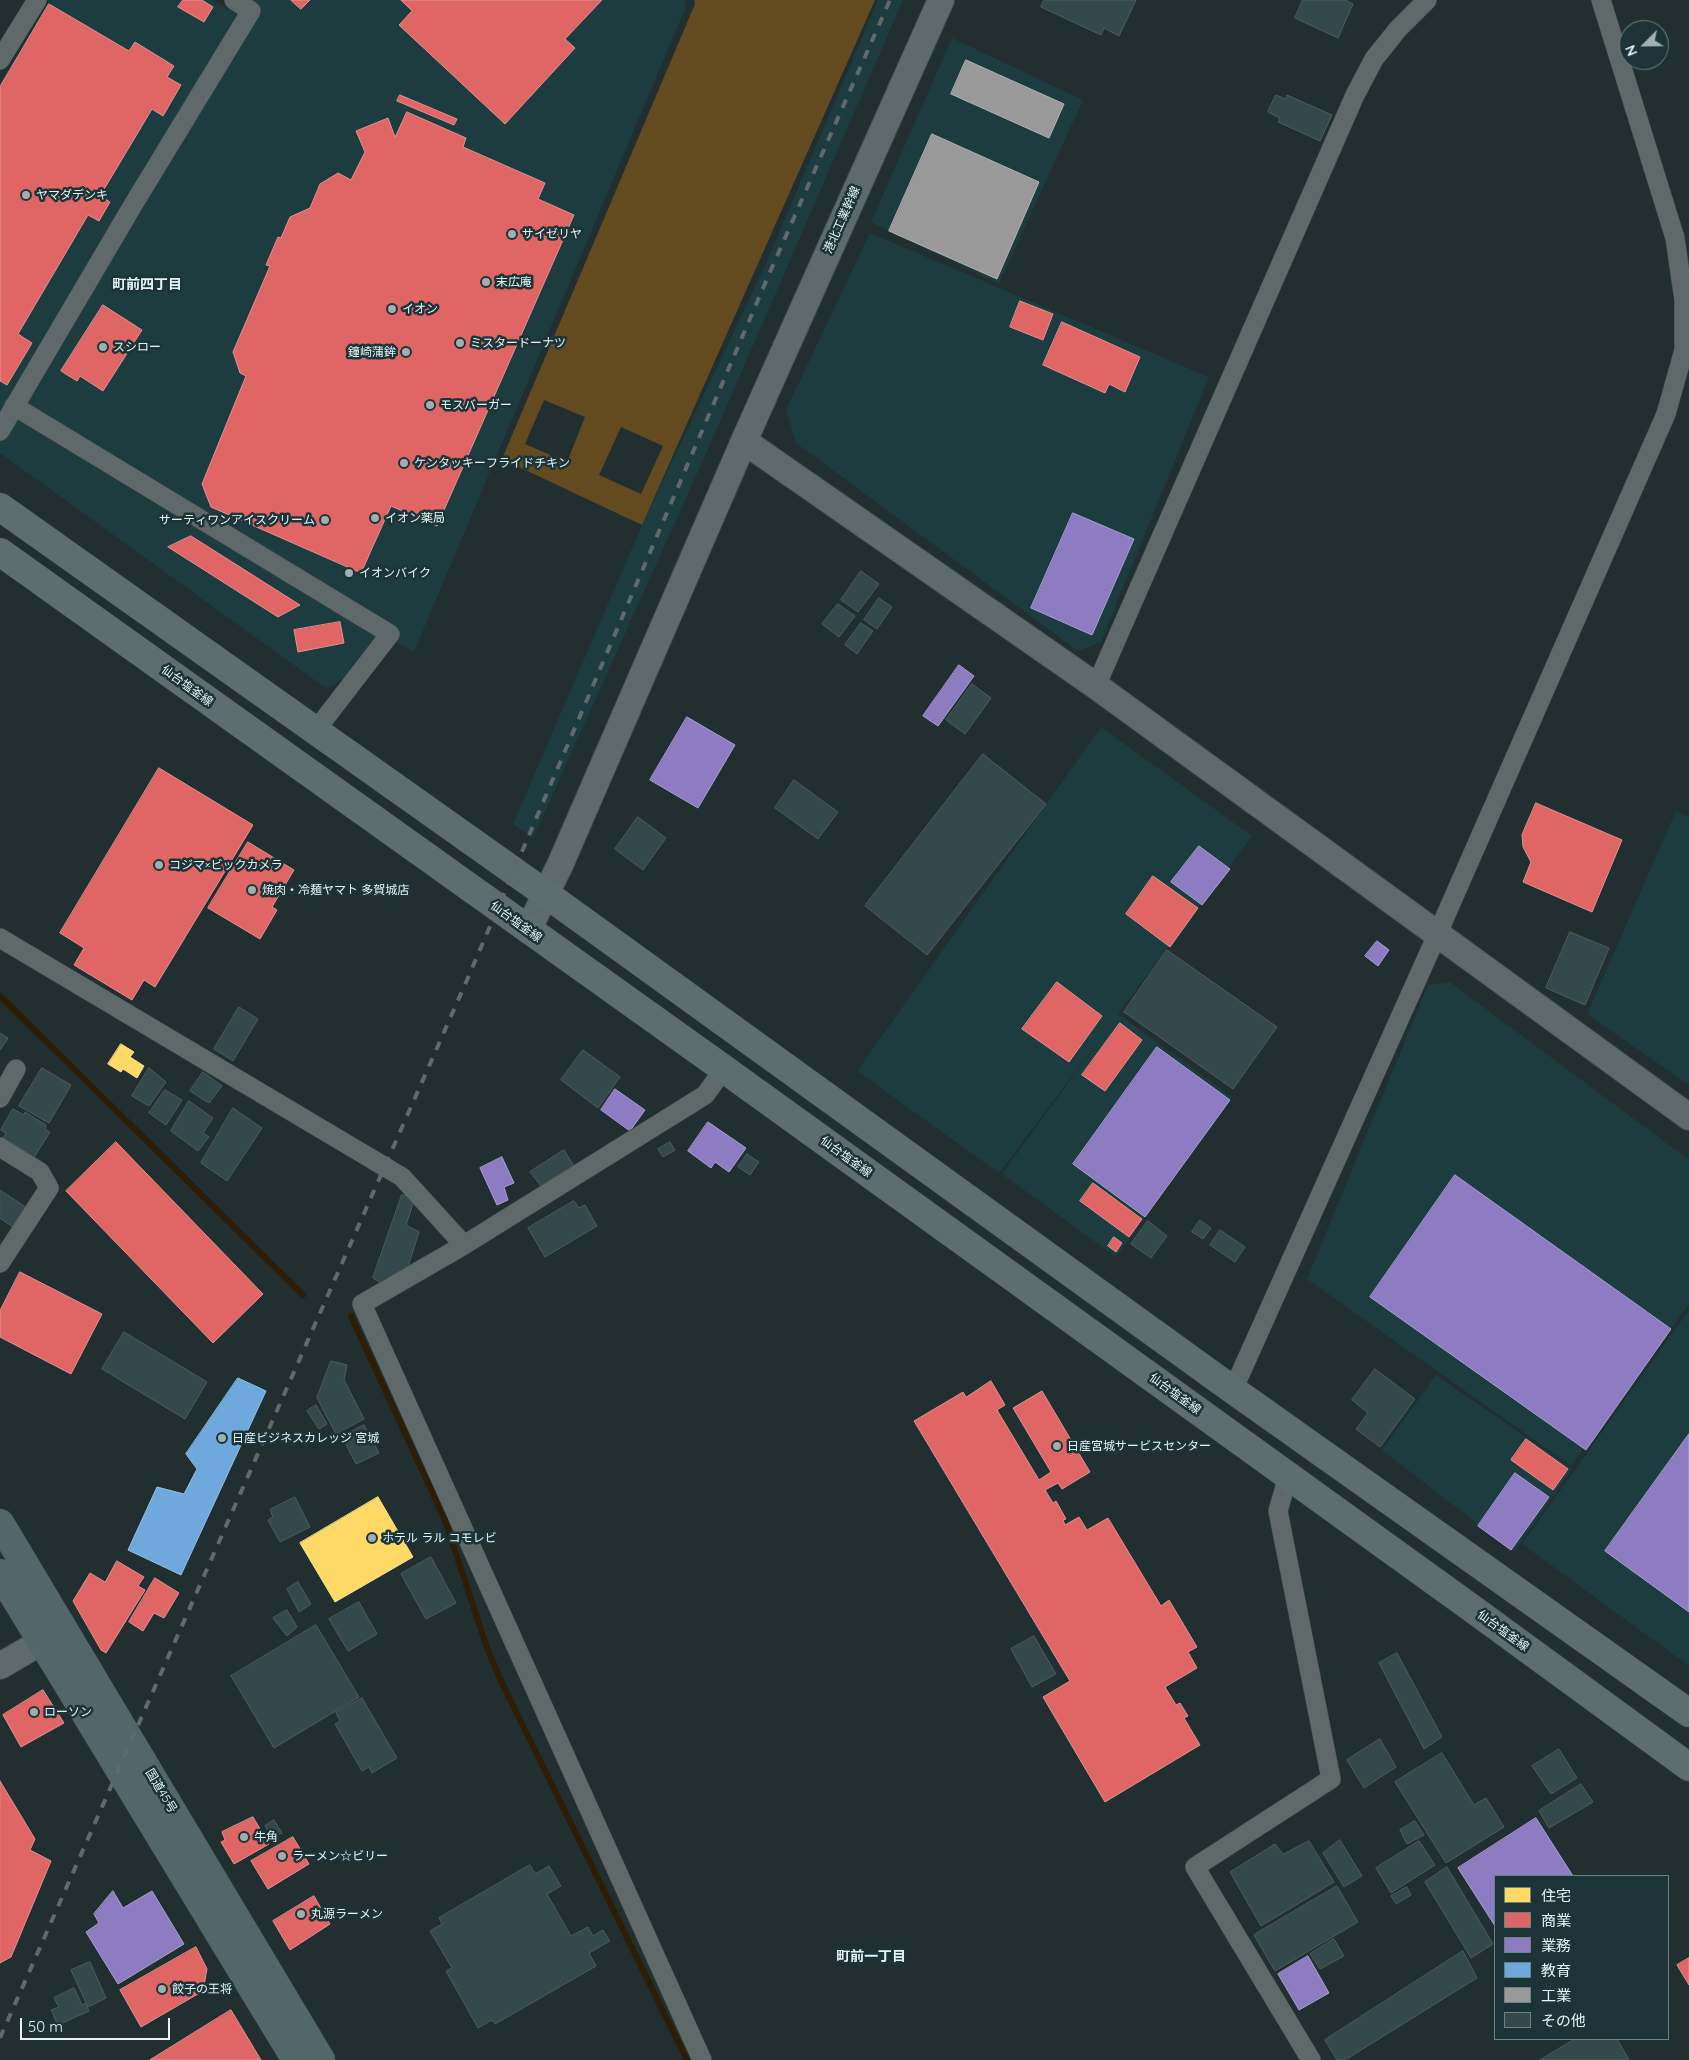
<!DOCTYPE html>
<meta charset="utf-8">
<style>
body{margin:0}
#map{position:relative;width:1689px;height:2060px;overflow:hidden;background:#222f31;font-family:Quicksand,"Noto Sans JP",sans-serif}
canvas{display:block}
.legend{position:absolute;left:1494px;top:1875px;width:175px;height:165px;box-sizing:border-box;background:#1c3437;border:1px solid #6c8183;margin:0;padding:6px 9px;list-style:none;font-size:15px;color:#e5f4f6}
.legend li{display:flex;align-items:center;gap:10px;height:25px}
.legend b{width:25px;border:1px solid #6c8183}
.north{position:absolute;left:1619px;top:20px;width:50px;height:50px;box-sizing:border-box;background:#1c3437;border:1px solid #6c8183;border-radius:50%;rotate:247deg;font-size:14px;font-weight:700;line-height:20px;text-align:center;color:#e5f4f6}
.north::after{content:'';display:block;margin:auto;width:18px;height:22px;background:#a1afb1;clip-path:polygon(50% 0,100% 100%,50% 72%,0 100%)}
.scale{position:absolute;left:20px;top:2018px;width:150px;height:22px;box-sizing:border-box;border:2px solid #e5f4f6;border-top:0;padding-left:6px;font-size:15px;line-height:18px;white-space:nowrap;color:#e5f4f6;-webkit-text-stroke:4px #1c3437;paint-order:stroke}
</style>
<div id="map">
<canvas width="1689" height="2060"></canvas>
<ul class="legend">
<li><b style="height:14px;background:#ffd966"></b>住宅</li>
<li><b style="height:14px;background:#e06666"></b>商業</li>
<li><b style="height:14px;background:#8e7cc3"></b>業務</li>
<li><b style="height:14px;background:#6fa8dc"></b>教育</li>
<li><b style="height:14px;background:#999"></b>工業</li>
<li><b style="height:14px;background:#34494b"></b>その他</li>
</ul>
<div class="north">N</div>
<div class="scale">50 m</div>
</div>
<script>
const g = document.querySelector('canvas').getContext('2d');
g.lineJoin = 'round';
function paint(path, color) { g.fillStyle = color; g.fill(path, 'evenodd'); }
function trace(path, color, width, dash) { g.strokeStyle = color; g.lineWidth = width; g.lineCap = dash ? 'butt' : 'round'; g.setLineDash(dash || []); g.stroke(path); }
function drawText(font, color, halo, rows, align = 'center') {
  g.font = font + ' Quicksand,"Noto Sans JP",sans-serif'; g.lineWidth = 5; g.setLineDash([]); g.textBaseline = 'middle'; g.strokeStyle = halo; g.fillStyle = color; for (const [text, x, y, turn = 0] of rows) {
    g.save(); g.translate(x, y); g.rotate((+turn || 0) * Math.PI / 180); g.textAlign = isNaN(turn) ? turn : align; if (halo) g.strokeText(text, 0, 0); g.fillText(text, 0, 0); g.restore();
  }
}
const built = new Path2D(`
 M52,0h160l17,10 -1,-10h456l3,4 -273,648 -17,-9 -70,46 -327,-236v-370z
 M878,0h25l-194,447 -176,391 -20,-14 129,-299 122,-257z
 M952,38l131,62 -84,184 -128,-62z
 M870,233l339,144 -108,265 -23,9 -282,-208 -10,-33z
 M1101,727l151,109 -134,178 114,83 -116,160 -114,-83 99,-136 -102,135 -142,-102z
 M1676,811l13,6v268l-102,-71z
 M1450,982l239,178v144l-118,162 -264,-187 121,-294z
 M1689,1310v356l-167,-122z
 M1436,1375l136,94 -58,83 -132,-102z`);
const green = new Path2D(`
 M694,0h181l-233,525 -140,-66 193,-455zM544,400l41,17 -18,45 -42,-18zM621,427l42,19 -22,48 -42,-19z`);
const homes = new Path2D(`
 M121,1044l13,8 -4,5 14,9 -7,12 -14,-9 -2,3 -13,-8z
 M378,1497l35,60 -78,45 -35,-59z`);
const shops = new Path2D(`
 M183,0h19l11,7 -9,15 -26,-15z
 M291,0h19l-9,9z
 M401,0h201l-37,39 10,9 -70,76 -106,-99 13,-14z
 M49,4l80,47 6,-9 39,24 -7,11 14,8 -18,31 -11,-7 -52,87 10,6 -11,19 -11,-6 -70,119 14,9 -25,42 -7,-4v-294z
 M400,95l57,24 -3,6 -57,-24z
 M407,112l59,26 -3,9 82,36 -7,16 36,16 -137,311 -46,-20 -30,67 -150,-66 -9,-23 44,-108 -6,-3 -7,-21 37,-86 -4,-1 12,-28 3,1 9,-21 20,-9 10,-24 18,-11 13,7 14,-28 -9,-21 32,-13 7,19z
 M1020,301l33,13 -10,26 -33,-13z
 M103,305l39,25 -39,61 -23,-15 -3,5 -16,-10z
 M1062,322l78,35 -15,35 -16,-8 -4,9 -62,-28z
 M191,536l109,69 -22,12 -110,-70z
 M340,622l4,21 -46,9 -4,-22z
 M159,768l94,57 -98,162 -11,-7 -12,20 -58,-35 10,-17 -24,-15z
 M1536,803l86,37 -30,72 -69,-30 8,-20 -8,-15 -1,-12z
 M248,842l46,28 -22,37 5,3 -17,29 -52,-31z
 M1153,876l45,32 -28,39 -44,-33z
 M1057,982l45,34 -33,46 -47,-33z
 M1120,1023l22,17 -37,51 -23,-16z
 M116,1142l147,152 -50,49 -147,-152z
 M1093,1183l49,36 -13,18 -49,-36z
 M1114,1237l8,6 -6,9 -8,-6z
 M20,1272l82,42 -31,60 -71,-37v-26z
 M991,1381l14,24 -8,5 42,70 12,-8 -38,-64 29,-17 48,81 -28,17 -4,-6 -13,7 8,13 3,-2 10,18 -3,1 2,5 14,-8 8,13 21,-12 53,88 8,-6 28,47 -9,5 9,16 -32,19 11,18 4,-2 8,13 -4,2 16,27 -95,57 -62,-105 27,-16 -156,-260 49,-29 3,5z
 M1526,1439l42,30 -15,21 -42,-30z
 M117,1561l27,16 -6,9 7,4 -39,63 -5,-3 -28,-49 17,-28 15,9z
 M155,1578l24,15 -15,25 -10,-5 -11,18 -14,-9z
 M43,1690l21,33 -43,24 -18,-32z
 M0,1781l35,58 -5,11 21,11 -40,96 -11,6z
 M253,1817l16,27 -35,20 -13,-22 4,-2 -3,-8z
 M293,1837l16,27 -41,25 -17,-28z
 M314,1896l16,28 -40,26 -17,-29z
 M196,1947l11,22 -4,22 -62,36 -21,-37z
 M1689,1958v27l-12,-20z
 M231,2010l30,50h-111z`);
const offices = new Path2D(`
 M1073,513l61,26 -42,96 -61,-27z
 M959,665l15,11 -36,50 -15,-10z
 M687,717l48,28 -37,63 -48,-28z
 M1199,846l31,23 -28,36 -31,-23z
 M1377,941l12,9 -11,16 -13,-10z
 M1157,1047l73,53 -85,117 -72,-53z
 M615,1089l30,21 -15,21 -29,-21z
 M708,1122l38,26 -17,24 -14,-10 -4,6 -23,-17z
 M502,1157l12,26 -10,4 4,13 -11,5 -17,-37z
 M1455,1175l216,154 -85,121 -216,-153z
 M1689,1434v178l-84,-61z
 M1515,1473l34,24 -38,53 -33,-24z
 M1536,1818l37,58h-78v50l-37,-58z
 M113,1891l10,17 29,-17 32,53 -66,40 -32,-52 13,-9 -5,-9z
 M1308,1956l21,37 -30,17 -21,-36z`);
const schools = new Path2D(`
 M238,1378l28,13 -85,184 -53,-25 29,-63 27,7 13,-25 -11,-15z`);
const industry = new Path2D(`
 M966,60l98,44 -15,34 -98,-44z
 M932,134l107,48 -42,97 -108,-48z`);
const stream = new Path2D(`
 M0,996l303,299
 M351,1316l94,204 42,128 15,35 185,377`);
const building = new Path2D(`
 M1044,0h92l-17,36 -15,-8 -3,7 -60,-28z
 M1303,0h42l8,4 -15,34 -43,-20z
 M1276,95l10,4 1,-4 45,20 -12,26 -42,-19 2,-4 -12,-6z
 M861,571l18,13 -21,28 -17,-12z
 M879,598l13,9 -15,22 -13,-9z
 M838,604l17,12 -16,21 -17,-13z
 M861,623l12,8 -16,23 -12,-9z
 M972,684l19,14 -26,36 -19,-14z
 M983,754l63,50 -119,151 -62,-49z
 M794,780l44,32 -20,27 -43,-31z
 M638,817l28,21 -23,32 -28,-21z
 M1570,932l39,16 -24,57 -39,-17z
 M1167,950l110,77 -44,62 -109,-77z
 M239,1007l19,12 -25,42 -19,-12z
 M0,1033l8,5 -8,12z
 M583,1050l37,27 -22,31 -37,-28z
 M42,1068l29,17 -22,38 -30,-17z
 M149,1068l17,14 -17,24 -17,-10z
 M203,1072l19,14 -13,17 -19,-12z
 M165,1090l17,10 -16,25 -17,-12z
 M189,1101l24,17 -10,15 6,4 -11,14 -27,-20z
 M233,1108l29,20 -35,53 -26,-18z
 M13,1109l11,6 1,-3 21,13 -1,4 5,3 -17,27 -31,-19 4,-7 -5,-3z
 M670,1142l5,8 -12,7 -5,-8z
 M564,1150l10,16 -33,20 -11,-14z
 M747,1154l12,8 -9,13 -12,-8z
 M0,1190l27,18 -13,20 -14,-10z
 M402,1195l13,3 -9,27 13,7 -13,41 -22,12 -11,-7z
 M574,1201l5,7 6,-3 12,21 -52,31 -17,-29z
 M1200,1220l11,8 -8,11 -11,-7z
 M1148,1221l19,15 -16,22 -20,-14z
 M1220,1230l25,17 -10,15 -25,-17z
 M124,1332l83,50 -22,37 -83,-50z
 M331,1361l16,4 -3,15 20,39 -28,15 -19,-36z
 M1375,1369l40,30 -35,48 -24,-18 12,-16 -16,-13z
 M316,1405l11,19 -8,5 -12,-18z
 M364,1425l15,28 -23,11 -14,-27z
 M295,1497l15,30 -30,15 -12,-22 5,-3 -3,-7z
 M431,1557l25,46 -30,16 -25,-45z
 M298,1582l13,22 -12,8 -12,-23z
 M359,1602l18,32 -29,17 -19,-32z
 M287,1610l10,17 -10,9 -14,-18z
 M316,1625l43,72 -85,51 -43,-72z
 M1034,1636l22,38 -24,13 -21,-38z
 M1397,1653l45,84 -18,12 -45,-86z
 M362,1698l35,60 -25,15 -3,-6 -7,4 -27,-47 5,-3 -4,-8z
 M1380,1739l16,28 -32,21 -17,-28z
 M1559,1749l18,29 -26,16 -19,-28z
 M1442,1753l32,52 12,-7 18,29 -58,36 -51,-81z
 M1581,1784l12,18 -44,26 -10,-17z
 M274,1820l8,13 -9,5 -8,-12z
 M1415,1821l9,14 -17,9 -7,-14z
 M1340,1840l22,36 -18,11 -21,-34z
 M1309,1841l25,41 -73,44 -31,-54 45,-28 8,10z
 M1419,1841l16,24 -44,28 -15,-25z
 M530,1865l5,9 14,-8 12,20 -14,8 24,42 17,-9 5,9 10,-6 7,11 -21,12 7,13 -101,58 -3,-4 -14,8 -32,-57 6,-3 -22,-37 12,-7 -3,-6z
 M1447,1867l46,77 -22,14 -46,-76z
 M1337,1886l21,36 -83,49 -21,-36z
 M1407,1887l4,8 -15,9 -5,-8z
 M1334,1939l10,17 -24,13 -10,-15z
 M1463,1951l14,27 -132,82h-8l-12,-20z
 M90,1962l16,36 -18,9 -17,-37z
 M74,1988l8,17 3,-2 4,8 -31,14 -7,-15 8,-3 -5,-9z
 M1575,2039h42l12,21h-89z`);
const street = new Path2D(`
 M0,60l37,-60
 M14,406l376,228 -74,96
 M0,431l133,-226 118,-194 -17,-11
 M1096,686l259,-591 19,-36 24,-30 29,-29
 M0,938l402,239 62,68
 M0,1098l16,-29
 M0,1147l40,25 9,16 -49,75
 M1233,1390l204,-455 229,-521 18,-64v-50l-9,-62 -74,-238
 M1288,1476l-10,35 53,268 -136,88 116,193
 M702,2060l-340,-756 102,-59 241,-150 19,-26`);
const secondary = new Path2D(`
 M744,441l352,245 593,431
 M528,930l32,-65 184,-424 197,-441
 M0,1666l60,-35`);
const primary = new Path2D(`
 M0,507l546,387 687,496 456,323
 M0,552l724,517 746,538 219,160`);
const highway = new Path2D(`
 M0,1523l321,537
 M0,1573l296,487`);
const rail = new Path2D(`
 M0,2038l467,-1058 303,-708 120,-272`);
const markers = [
 [26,195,5,"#a1afb1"],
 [512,234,5,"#a1afb1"],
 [486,282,5,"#a1afb1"],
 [392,309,5,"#a1afb1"],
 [460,343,5,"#a1afb1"],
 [103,347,5,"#a1afb1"],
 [406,352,5,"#a1afb1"],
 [430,405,5,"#a1afb1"],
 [404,463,5,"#a1afb1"],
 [375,518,5,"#a1afb1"],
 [325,520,5,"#a1afb1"],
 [349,573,5,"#a1afb1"],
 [159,865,5,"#a1afb1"],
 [252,890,5,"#a1afb1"],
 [222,1438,5,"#a1afb1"],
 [1057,1446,5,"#a1afb1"],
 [372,1538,5,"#a1afb1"],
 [34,1712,5,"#a1afb1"],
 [244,1837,5,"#a1afb1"],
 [282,1856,5,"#a1afb1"],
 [301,1914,5,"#a1afb1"],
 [162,1989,5,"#a1afb1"]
];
const poiNames = [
 ["ヤマダデンキ",36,195],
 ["サイゼリヤ",522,234],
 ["末広庵",496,282],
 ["イオン",402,309],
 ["ミスタードーナツ",470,343],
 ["スシロー",113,347],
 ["鐘崎蒲鉾",396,352,"right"],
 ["モスバーガー",440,405],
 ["ケンタッキーフライドチキン",414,463],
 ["イオン薬局",385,518],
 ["サーティワンアイスクリーム",315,520,"right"],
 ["イオンバイク",359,573],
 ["コジマ×ビックカメラ",169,865],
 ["焼肉・冷麺ヤマト 多賀城店",262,890],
 ["日産ビジネスカレッジ 宮城",232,1438],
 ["日産宮城サービスセンター",1067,1446],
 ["ホテル ラル コモレビ",382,1538],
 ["ローソン",44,1712],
 ["牛角",254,1837],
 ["ラーメン☆ビリー",292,1856],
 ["丸源ラーメン",311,1914],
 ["餃子の王将",172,1989]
];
const streetNames = [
 ["港北工業幹線",842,220,-66],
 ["仙台塩釜線",187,686,36],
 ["仙台塩釜線",516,922,36],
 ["仙台塩釜線",846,1157,36],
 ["仙台塩釜線",1175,1394,36],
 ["仙台塩釜線",1503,1631,36],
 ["国道45号",161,1791,59]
];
const neighbourhoodNames = [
 ["町前四丁目",147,285],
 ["町前一丁目",871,1957]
];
paint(built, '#1c3c40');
paint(green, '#634a1f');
paint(homes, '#ffd966');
trace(homes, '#f7e191', 1);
paint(shops, '#e06666');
trace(shops, '#e29191', 1);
paint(offices, '#8e7cc3');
trace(offices, '#a8a0d2', 1);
paint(schools, '#6fa8dc');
trace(schools, '#92bfe4', 1);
paint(industry, '#999');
trace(industry, '#b0b4b5', 1);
trace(stream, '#2c1d04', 6);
paint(building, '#34494b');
trace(building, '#505b5c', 1);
trace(street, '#3f4b4c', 20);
trace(secondary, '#3f4b4c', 28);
trace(primary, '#3f4b4c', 29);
trace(highway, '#3f4b4c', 29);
trace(street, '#5f696a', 19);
trace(secondary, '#5e6b6c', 26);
trace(primary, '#5e6d6f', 28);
trace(highway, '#536669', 28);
trace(rail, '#606a6b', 4, [9, 9]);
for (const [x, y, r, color] of markers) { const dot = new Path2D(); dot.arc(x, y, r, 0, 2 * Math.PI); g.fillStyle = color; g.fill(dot); trace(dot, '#1c3437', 2); }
drawText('12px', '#e5f4f6', '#1c3437', poiNames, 'left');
drawText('12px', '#e5f4f6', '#1c3437', streetNames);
drawText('bold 14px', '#e5f4f6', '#1c3437', neighbourhoodNames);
</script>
